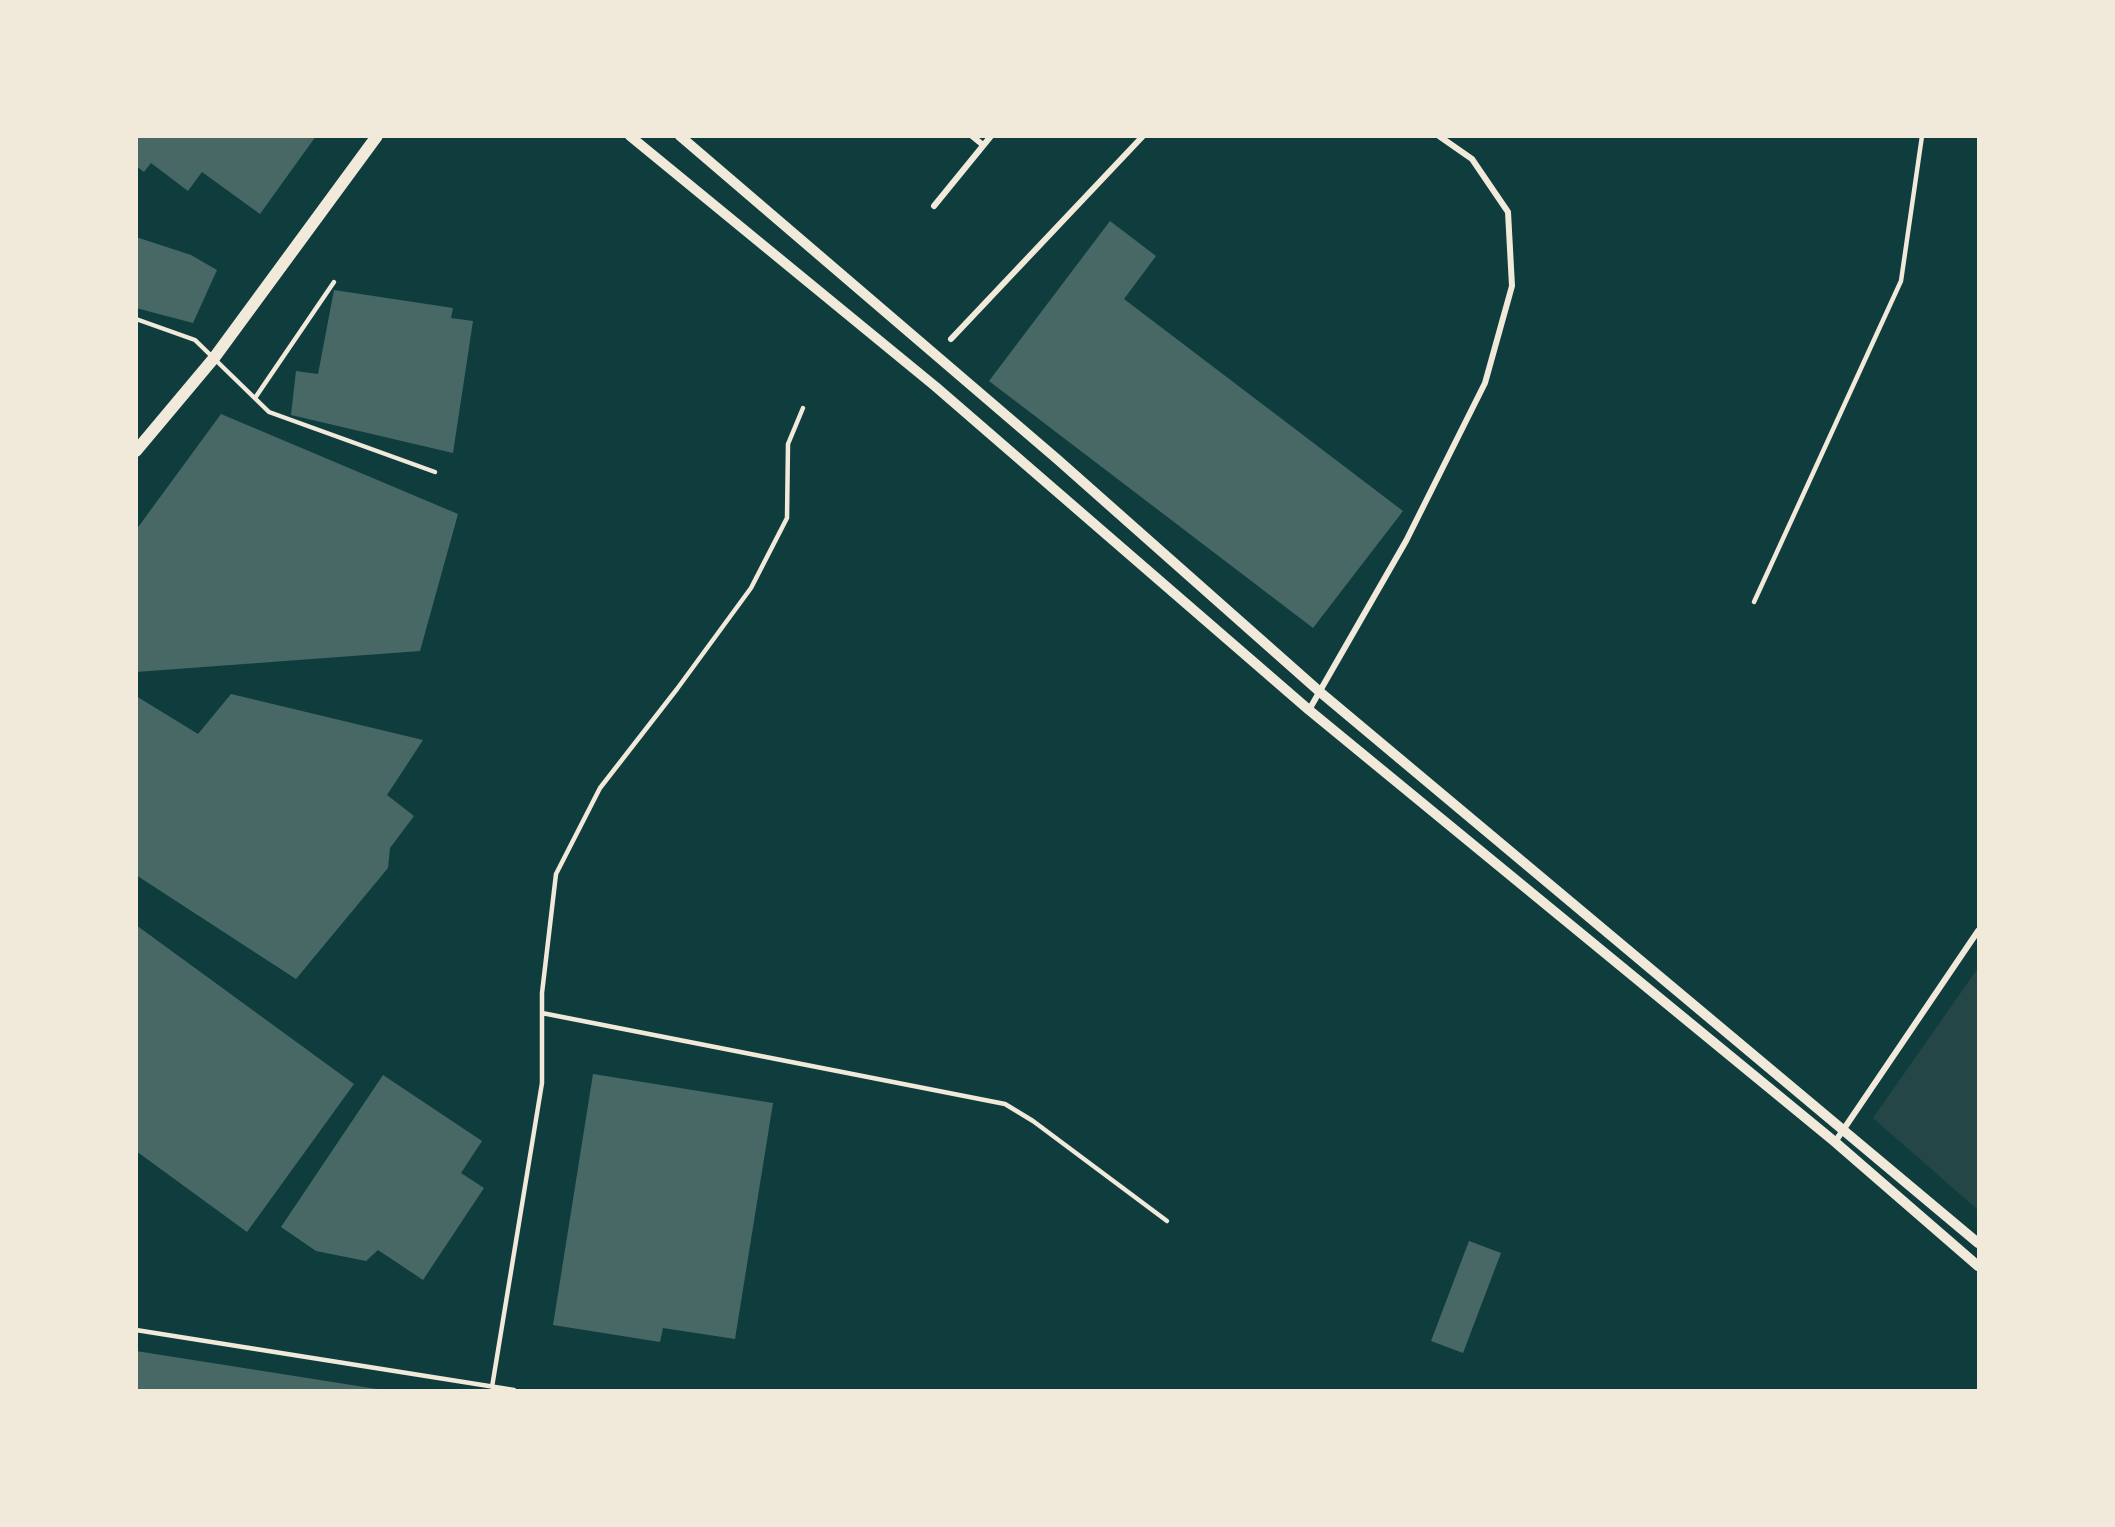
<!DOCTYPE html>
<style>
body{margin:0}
#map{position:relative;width:2115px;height:1527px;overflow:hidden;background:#0f3d3e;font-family:"PT Sans",sans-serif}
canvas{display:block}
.frame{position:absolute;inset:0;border:138px solid #f1e9da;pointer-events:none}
</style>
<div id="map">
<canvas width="2115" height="1527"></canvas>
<div class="frame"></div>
</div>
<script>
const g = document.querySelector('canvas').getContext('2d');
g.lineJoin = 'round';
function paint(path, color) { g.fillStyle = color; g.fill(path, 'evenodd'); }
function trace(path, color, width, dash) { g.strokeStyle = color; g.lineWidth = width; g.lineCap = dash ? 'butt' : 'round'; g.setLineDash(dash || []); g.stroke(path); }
const green = new Path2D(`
 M1978,968v242l-105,-92z`);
const building = new Path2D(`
 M136,136h180l-56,78 -58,-42 -14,19 -37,-28 -7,9 -8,-6z
 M1110,221l46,35 -32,43 279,212 -90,117 -324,-247z
 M136,237l55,18 26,15 -24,53 -57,-15z
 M334,290l119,18 -2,10 22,3 -20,132 -162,-38 5,-44 22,3z
 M221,414l237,100 -38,137 -284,21v-142z
 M231,694l192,46 -36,55 27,21 -24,32 -2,20 -92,111 -160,-104v-179l62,38z
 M136,925l218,159 -107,148 -111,-81z
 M593,1074l180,29 -38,236 -72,-11 -3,14 -107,-17z
 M383,1075l99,66 -21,32 23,15 -61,92 -45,-30 -12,11 -50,-10 -35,-24z
 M1469,1241l32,12 -38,100 -32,-12z
 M136,1351l241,38v1h-241z`);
const service = new Path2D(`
 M136,319l59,21 74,72 166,60
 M255,398l79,-116
 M1754,602l147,-321 21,-145
 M542,1013l463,91 28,17 134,100
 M136,1330l378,60
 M492,1387l50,-304v-90l14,-119 44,-86 77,-99 74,-101 36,-70 1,-74 15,-36`);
const minor = new Path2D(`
 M972,136l11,9
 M934,206l57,-70
 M951,339l192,-203
 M1309,710l97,-169 79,-158 27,-97 -4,-74 -36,-53 -33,-23
 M1835,1142l143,-211`);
const tertiary = new Path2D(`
 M630,136l306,251 373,323 526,432 143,124
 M680,136l377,323 263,233 658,551`);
const secondary = new Path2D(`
 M136,451l78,-93 163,-222`);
paint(green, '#244646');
paint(building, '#486865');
trace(service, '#f1e9da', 4.5);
trace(minor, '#f1e9da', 6);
trace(tertiary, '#f1e9da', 10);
trace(secondary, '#f1e9da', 12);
</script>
